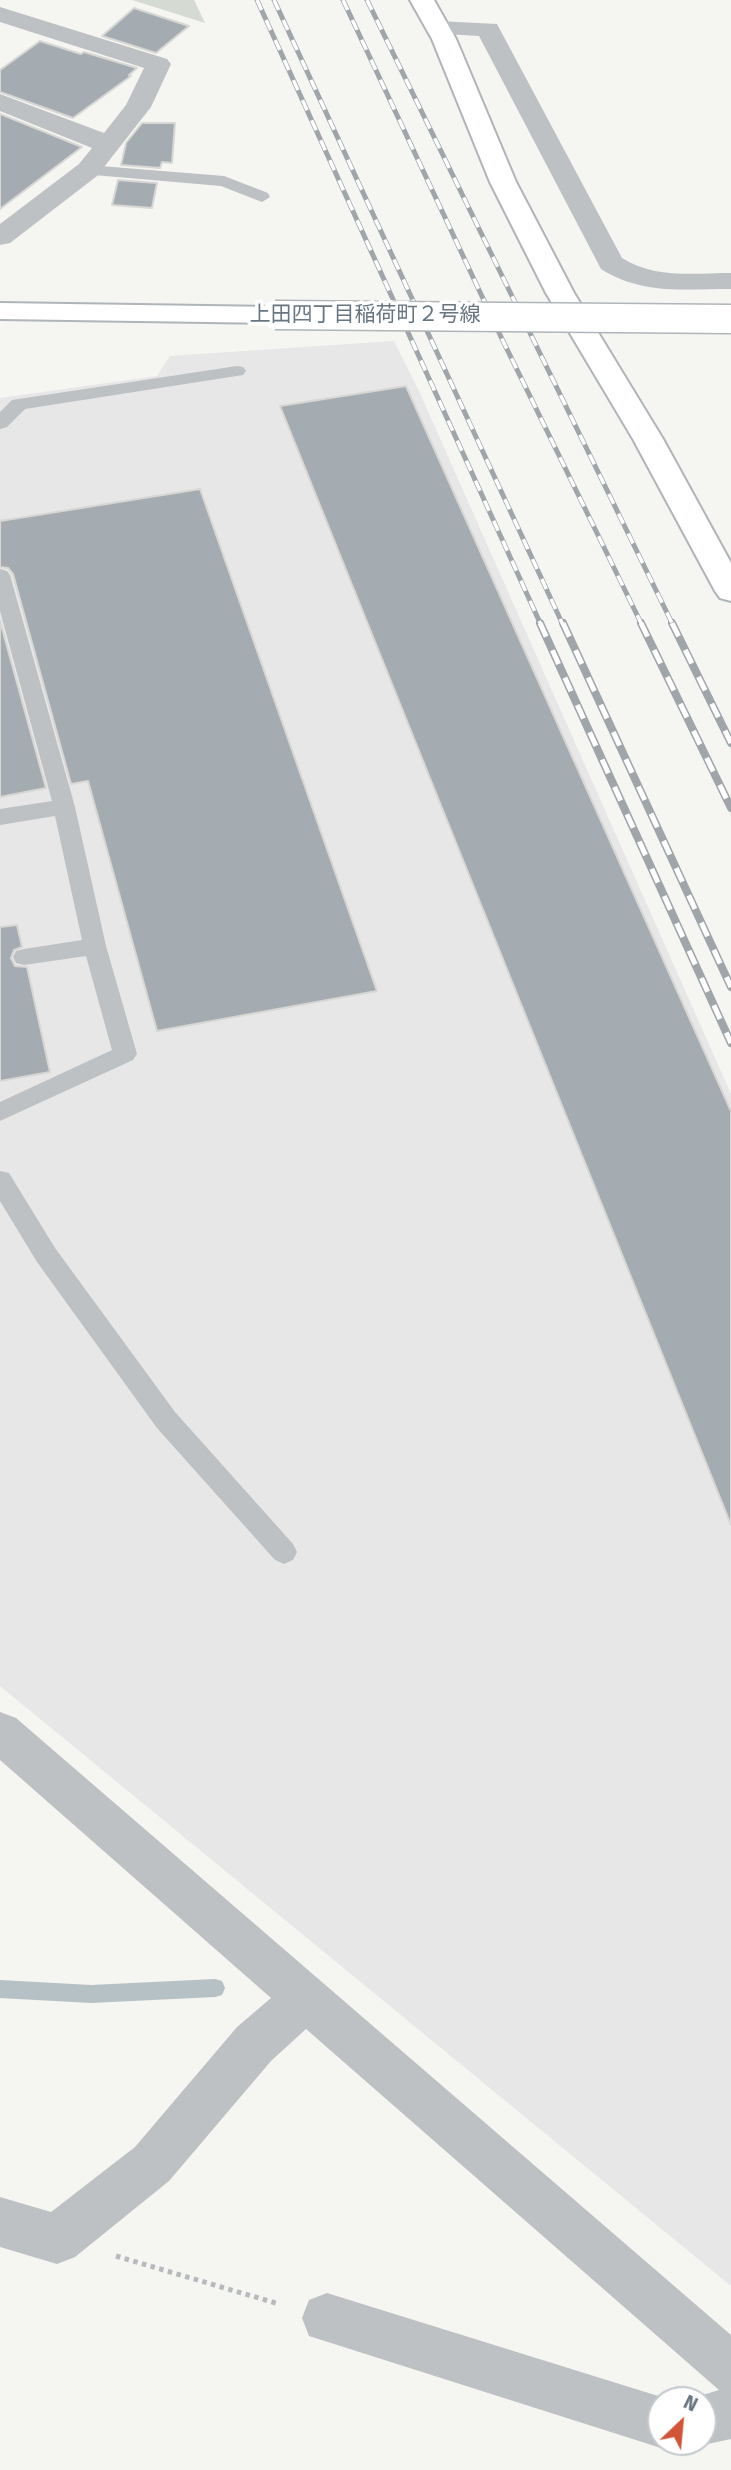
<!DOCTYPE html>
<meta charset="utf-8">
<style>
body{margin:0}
#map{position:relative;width:731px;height:2470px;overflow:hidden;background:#f5f5f2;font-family:"Fira Sans",sans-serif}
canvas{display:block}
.north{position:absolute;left:647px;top:2386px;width:70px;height:70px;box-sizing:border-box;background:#fff;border:2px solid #c2c8cc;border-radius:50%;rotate:26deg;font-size:19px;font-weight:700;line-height:28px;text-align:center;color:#677680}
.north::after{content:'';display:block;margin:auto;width:24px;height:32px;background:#d15437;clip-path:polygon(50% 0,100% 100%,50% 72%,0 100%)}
</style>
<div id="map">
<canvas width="731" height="2470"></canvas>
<div class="north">N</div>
</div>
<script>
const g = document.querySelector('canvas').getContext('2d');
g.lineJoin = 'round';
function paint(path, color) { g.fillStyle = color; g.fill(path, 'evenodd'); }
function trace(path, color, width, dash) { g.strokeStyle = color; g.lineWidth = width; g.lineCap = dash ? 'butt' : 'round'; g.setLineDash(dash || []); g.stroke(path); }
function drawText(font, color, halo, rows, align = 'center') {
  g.font = font + ' "Fira Sans","Noto Sans JP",sans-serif'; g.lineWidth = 7; g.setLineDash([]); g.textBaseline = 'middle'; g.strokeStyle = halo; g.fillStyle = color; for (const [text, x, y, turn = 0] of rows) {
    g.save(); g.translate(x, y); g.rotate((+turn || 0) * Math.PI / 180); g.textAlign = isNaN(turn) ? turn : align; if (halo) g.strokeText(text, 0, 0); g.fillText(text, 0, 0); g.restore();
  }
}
const built = new Path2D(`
 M394,341l25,50 312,703v1192l-731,-600v-1288l157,-22 13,-20z`);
const green = new Path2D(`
 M132,0h62l11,23z`);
const stream = new Path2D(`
 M215,1979l7,2 3,7 -3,7 -7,2 -124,6 -91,-5v-18l91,5z`);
const building = new Path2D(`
 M134,8l55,18 -33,27 -54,-17z
 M40,41l41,13 3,-2 53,16 -8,7 2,1 -58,42 -73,-26v-22z
 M0,114l82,33 -82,62z
 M142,123h33l-3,40 -10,-1 -2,6 -39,-3 5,-22z
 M118,180l39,3 -5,25 -40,-3z
 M406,386l325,725v414l-451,-1119z
 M200,489l177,502 -220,40 -69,-250 -17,3 -58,-210 -5,-6 -8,-1v-46z
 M0,621l46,167 -46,9z
 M17,925l5,22 -8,3 -3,8 4,8 12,1 23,105 -50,9v-154z`);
const path = new Path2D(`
 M116,2256l163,48`);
const lane = new Path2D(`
 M88,165l136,11 44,17 2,4 -8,5 -41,-16 -139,-12 -2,-4 2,-4z
 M237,366l6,1 3,4 -3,4 -218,34 -18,18 -7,2v-17l12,-12z
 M0,569l7,2 3,4 65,232 31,139 31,108 -4,6 -133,61v-19l112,-52 -26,-94 -62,9 -8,-2 -3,-6 3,-6 8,-2 58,-9 -27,-124 -55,9v-16l52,-8 -52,-190z
 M0,1171l9,2 46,75 120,164 118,132 4,8 -4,8 -9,4 -9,-4 -118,-132 -120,-166 -37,-61z`);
const street = new Path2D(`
 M0,7l167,52 4,5 -20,43 -54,69 -87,67 -10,2v-21l79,-60 13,-16 -92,-37v-17l104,39 22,-28 18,-37 -144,-46z
 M438,21l59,3 125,234c33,21 71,15 109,15v16c-46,0 -89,6 -130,-20l-122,-233 -50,-3 -3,-5 3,-5z
 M0,1712l16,6 715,617v104l-28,6 -7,-3h7v-42h-17l33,-10 -413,-361 -35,32 -102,120 -94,76 -18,7 -57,-17v-50l51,15 84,-65 102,-120 34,-29 -271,-238z
 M327,2293l344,107h-10v42h14l-14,6 -352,-112 -7,-18 7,-18z`);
const secondary = new Path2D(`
 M410,0h24l22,39 60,143 58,111 89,146 68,124v38l-11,-3 -5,-7 -82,-152 -87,-146 -56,-111 -58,-143z
 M0,303l275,4 10,2 4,6 -4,6 -10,2 -275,-4z`);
const railFar1 = new Path2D(`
 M257,0l284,625
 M274,0l289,625
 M343,0l159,339 140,286
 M367,0l306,625`);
const rail = new Path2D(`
 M540,623l191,420
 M563,623l168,364
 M641,623l90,185
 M672,623l59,120`);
const secondaryBridge = new Path2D(`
 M275,315l456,4`);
const farStreetnames = [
 ["上田四丁目稲荷町２号線",365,315]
];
paint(built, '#e6e7e6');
paint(green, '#d5dad2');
paint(stream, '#b5c1c4');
paint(building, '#a5acb1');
trace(building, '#d7d7d5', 2);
trace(secondary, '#afb5b8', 4);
trace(path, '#b7babc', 5, [4.5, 4.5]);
paint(lane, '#bdc1c4');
paint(street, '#bdc1c4');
paint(secondary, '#fff');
trace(railFar1, '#9fa5a9', 5);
trace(rail, '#9fa5a9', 8);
trace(railFar1, '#fff', 3.5, [11]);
trace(rail, '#fff', 5, [15]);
trace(secondaryBridge, '#afb5b8', 31, []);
trace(secondaryBridge, '#fff', 28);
drawText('21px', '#677680', '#fff', farStreetnames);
</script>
